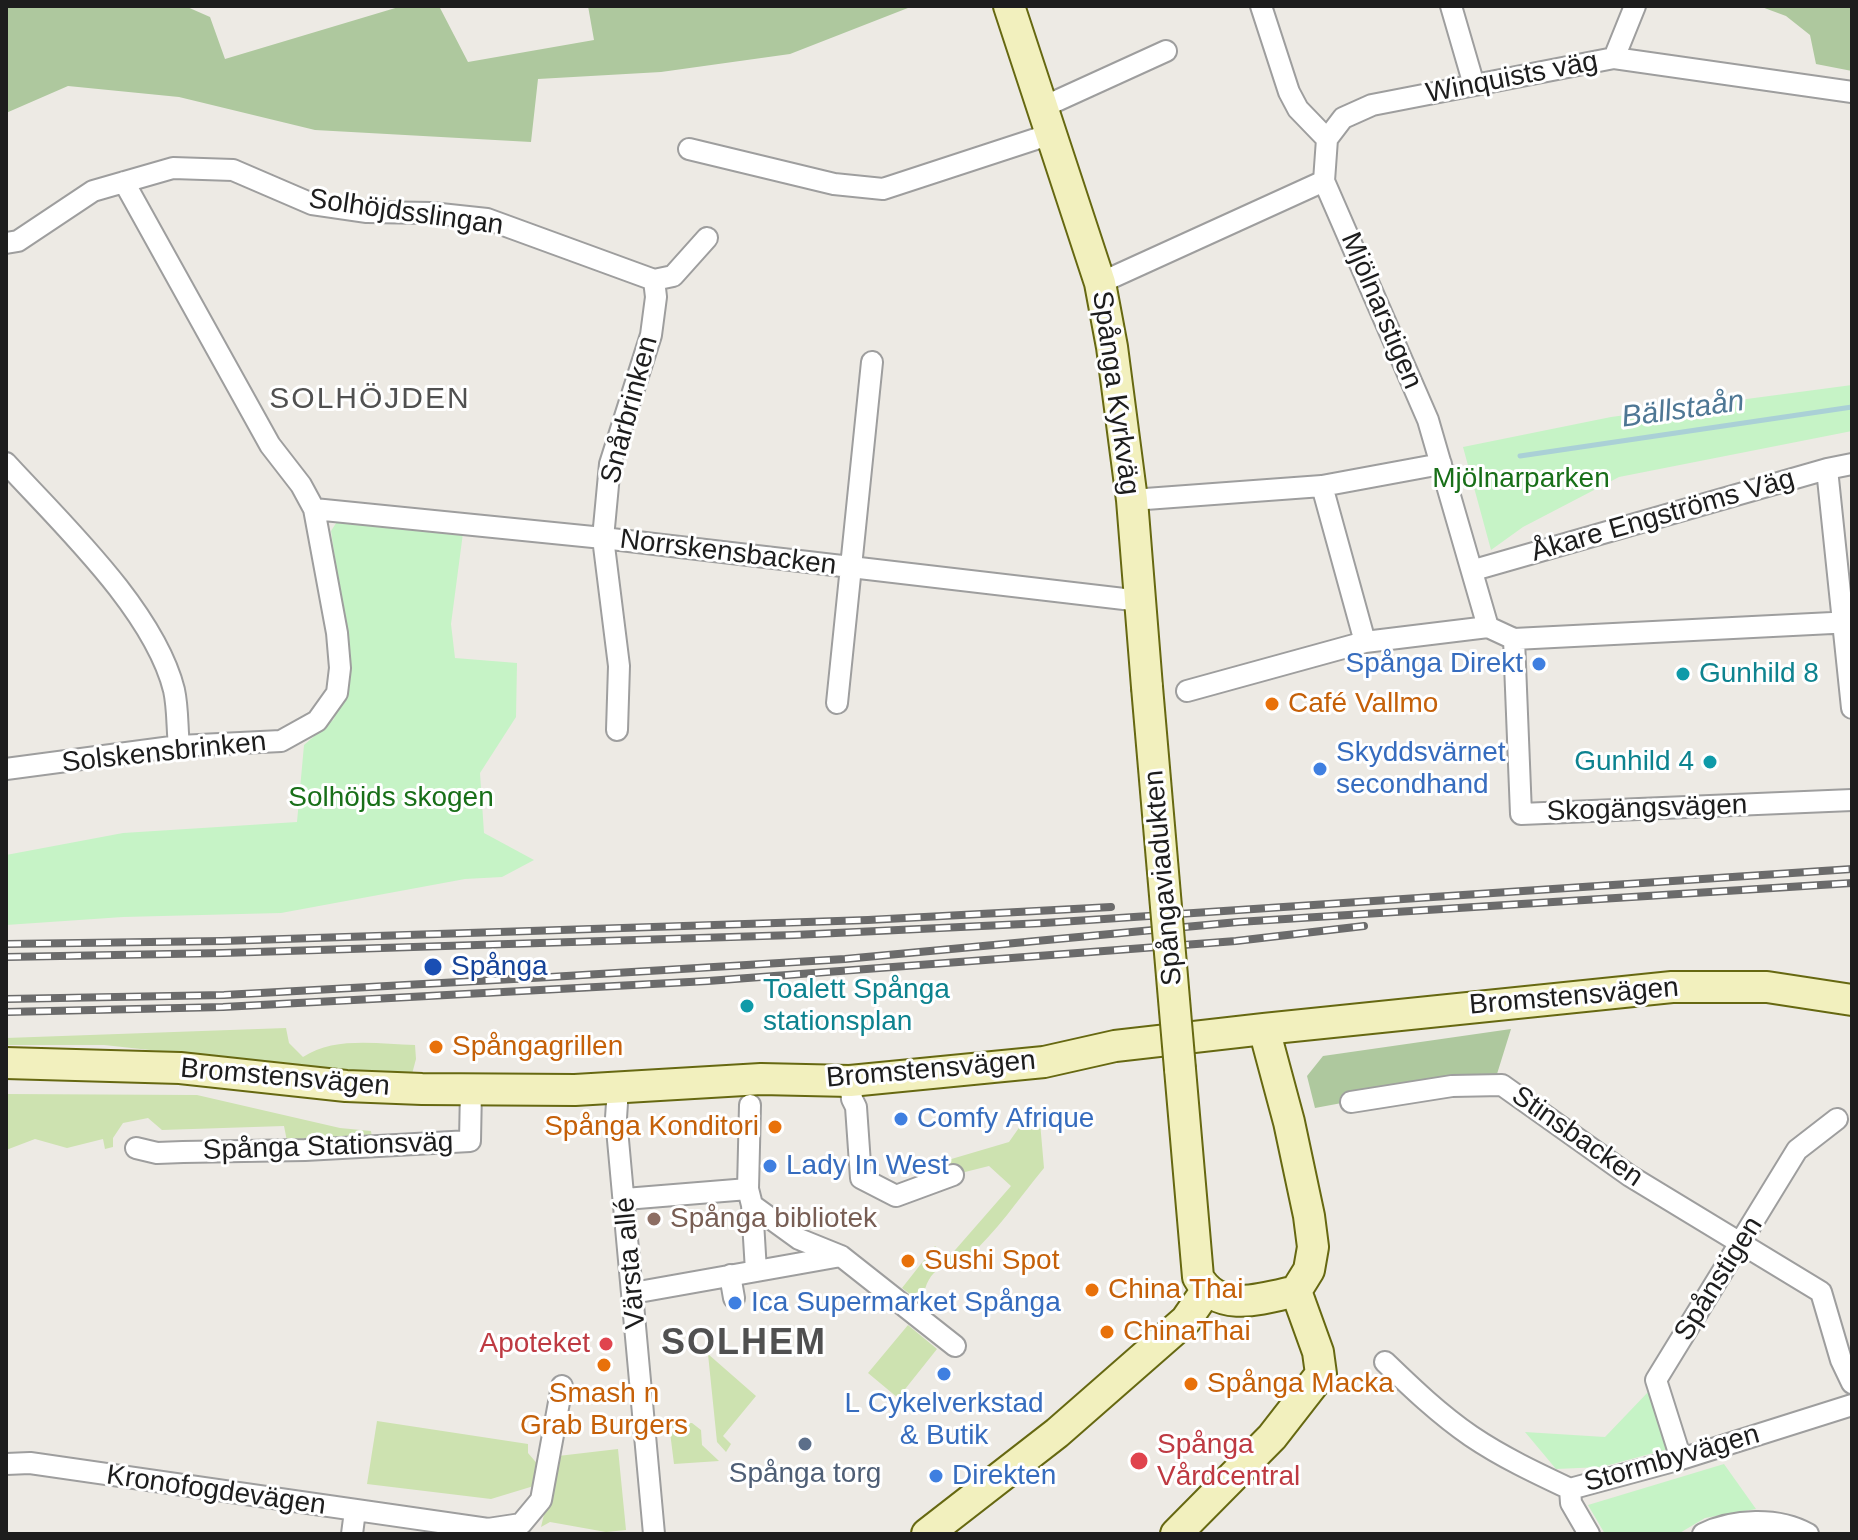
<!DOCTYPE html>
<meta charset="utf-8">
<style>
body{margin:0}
#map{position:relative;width:1858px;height:1540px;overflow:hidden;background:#edeae4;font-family:Helvetica,sans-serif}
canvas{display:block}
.frame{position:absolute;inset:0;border:8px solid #1d1d1d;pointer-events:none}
</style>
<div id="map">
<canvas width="1858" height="1540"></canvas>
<div class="frame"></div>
</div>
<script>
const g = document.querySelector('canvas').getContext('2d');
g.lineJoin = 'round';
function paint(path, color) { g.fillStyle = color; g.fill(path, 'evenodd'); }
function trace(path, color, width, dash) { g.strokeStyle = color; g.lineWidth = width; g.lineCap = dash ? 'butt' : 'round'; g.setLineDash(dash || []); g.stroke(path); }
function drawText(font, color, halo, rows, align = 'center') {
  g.font = font + ' Helvetica,sans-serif'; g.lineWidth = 6; g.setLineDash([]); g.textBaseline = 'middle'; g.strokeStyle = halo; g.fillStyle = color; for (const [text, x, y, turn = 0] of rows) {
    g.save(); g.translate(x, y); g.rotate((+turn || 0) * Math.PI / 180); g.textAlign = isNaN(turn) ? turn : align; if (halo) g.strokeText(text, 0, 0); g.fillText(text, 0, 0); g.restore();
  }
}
const grass = new Path2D(`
 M286,1028l3,15 14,14c31,-21 76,-13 112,-12l1,14 -4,15 -77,-5 -10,6 -74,-14 -147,-16h-98v-7z
 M6,1094l191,1 143,33 31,3 1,6 -85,4 -3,-15 -122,4 -14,-12 -25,5 -10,15v9l-8,2 -2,-10 -36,9 -32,-9 -29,11z
 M1023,1122h17l4,46c-25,30 -48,65 -77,90 -16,14 -32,1 -42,31l-14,6 -9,-7 33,-42 14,11 62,-71 -22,-20 -36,9 -5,-15 61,-18z
 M908,1325l29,24 -39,49 -30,-25z
 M708,1354l48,42 -33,40 8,8 -5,8 -9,-10z
 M377,1421l151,23v9l12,14 -3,18 -46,14 -124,-15z
 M692,1423l9,7 1,15 17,16 -45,3 -5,-40z
 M618,1449l8,81 -20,2 -56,-10 -9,5 17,-71z`);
const forest = new Path2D(`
 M6,6h179l25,11 15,42 177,-53h37l29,56 126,-22 -6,-34h325l-123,48 -129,18 -123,7 -7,63 -216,-12 -136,-33 -111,-11 -62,27z
 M1759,6h93v65l-36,-7 -6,-29 -24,-19z
 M1511,1029l-14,45 -182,34 -8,-32 16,-20z`);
const park = new Path2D(`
 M1852,385v46l-233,46 -96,50 -32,23 -28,-103 148,-30z
 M338,520l125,13 -12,91 4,34 62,5 -1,54 -36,56 4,60 50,27 -32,17 -37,2 -184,34 -158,4 -117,8v-70l117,-22 174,-11 7,-77 30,-26 16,-54 -19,-134z
 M1650,1390l18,59 -66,18 -46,2 -31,-37 80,5z
 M1724,1464l32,45 -51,9 -27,16h-73l-17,-29z`);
const stream = new Path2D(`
 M1520,456l332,-49`);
const street = new Path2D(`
 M1261,6l28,86 9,17 29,30 -3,42 104,239 60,207
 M1451,6l23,79
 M1614,58l21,-52
 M1041,108l125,-57
 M1327,139l16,-21 29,-13 242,-47 238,34
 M689,149l145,35 49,5 168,-55
 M124,182l146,263 31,40 13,24 289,29 538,63
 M6,243l12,-2 75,-50 80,-23 60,2 79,34 55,8 64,1 56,6 167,61 19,-4 34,-38
 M1100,283l224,-102
 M6,463c55,60 148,147 168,227 4,18 3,38 5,56
 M1827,469l25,239
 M1322,486l43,156
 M1132,500l190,-14 119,-22
 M1474,570l353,-101 25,-5
 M1514,639l7,175 331,-14
 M1187,691l178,-49 123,-15 26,12 338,-17
 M837,703l35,-341
 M617,730l2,-64 -16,-128 7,-74 41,-129 5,-38 -2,-17
 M6,769l173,-23 102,-5 36,-20 20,-28 3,-25 -3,-35 -23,-124
 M850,1081l2,18 4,8 5,71 35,18 57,-21
 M618,1088l-2,30 38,416
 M1351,1102l101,-16 50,-1 128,91 191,116 20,68 11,23
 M750,1105l-2,84 4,16 47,34 42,17 114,90
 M136,1148l21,5 26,-1 122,-2 165,-9 1,-52
 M625,1199l123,-10
 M752,1205l4,66
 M730,1275l4,23
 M633,1293l208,-37
 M1385,1362c27,26 54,52 86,74 31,21 65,37 99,53l111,-30 171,-54
 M1681,1459l-25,-79 141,-230 40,-31
 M6,1464l24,-1 458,66 33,-5 20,-24 21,-114
 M1570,1489l1,14 18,31
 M352,1534l3,-23
 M1703,1534c30,-15 75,-17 105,0`);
const secondary = new Path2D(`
 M1009,6l91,277 12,64 20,153 15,187
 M6,1063l174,5 166,18 76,3 153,1 186,-11 89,2 194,-19 71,-16 149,-17 408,-42h95l85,13
 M1180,1069l18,208c20,37 64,22 98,14l13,-21 4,-23 -4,-31 -20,-94 -25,-93
 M927,1534l130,-101 129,-113 20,-29
 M1176,1534l96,-97 49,-63 -3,-22 -22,-61`);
const rail = new Path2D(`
 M6,944l216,-3 646,-21 243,-13
 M6,957l217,-4 571,-18 250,-12 808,-54
 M6,999l218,-4 326,-18 295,-18 393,-37 614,-39
 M6,1012l217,-5 485,-26 528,-40 128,-15`);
const secondaryBridge = new Path2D(`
 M1147,687l33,382`);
const markers = [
 [1539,664,8,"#3f7fe0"],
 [1683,674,8,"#0f9aa8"],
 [1272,704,8,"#e8710a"],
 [1710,762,8,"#0f9aa8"],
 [1320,769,8,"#3f7fe0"],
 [433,967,10,"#1a4fb4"],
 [747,1006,8,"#0f9aa8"],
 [436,1047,8,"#e8710a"],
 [901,1119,8,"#3f7fe0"],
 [775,1127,8,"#e8710a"],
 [770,1166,8,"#3f7fe0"],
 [654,1219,8,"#8d6e63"],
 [908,1261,8,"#e8710a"],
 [1092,1290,8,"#e8710a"],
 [735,1303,8,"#3f7fe0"],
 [1107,1332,8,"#e8710a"],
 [606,1344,8,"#e0444e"],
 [604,1365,8,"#e8710a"],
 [944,1374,8,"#3f7fe0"],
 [1191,1384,8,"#e8710a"],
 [805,1444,8,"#5c6f8a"],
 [1139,1461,10,"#e0444e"],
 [936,1476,8,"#3f7fe0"]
];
const streetNames = [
 ["Winquists väg",1512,78,-11],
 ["Solhöjdsslingan",406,213,8],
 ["Mjölnarstigen",1381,311,67],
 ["Spånga Kyrkväg",1115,393,82],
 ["Snårbrinken",630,410,-75],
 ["Åkare Engströms Väg",1663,516,-16],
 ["Norrskensbacken",728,553,7],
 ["Solskensbrinken",164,753,-6],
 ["Skogängsvägen",1647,809,-2],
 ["Spångaviadukten",1164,878,-95],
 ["Bromstensvägen",1574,997,-5],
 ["Bromstensvägen",931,1070,-5],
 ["Bromstensvägen",285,1078,5],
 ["Stinsbacken",1577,1137,35],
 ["Spånga Stationsväg",328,1147,-2],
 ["Värsta allé",631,1263,-95],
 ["Spånstigen",1719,1279,-58],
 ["Stormbyvägen",1672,1459,-16],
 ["Kronofogdevägen",216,1491,8]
];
const parkNames = [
 ["Mjölnarparken",1521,479],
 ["Solhöjds skogen",391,798]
];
const shopNames = [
 ["Spånga Direkt",1523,664,"right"],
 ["Skyddsvärnet",1336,753],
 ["secondhand",1336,785],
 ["Comfy Afrique",917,1119],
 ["Lady In West",786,1166],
 ["Ica Supermarket Spånga",751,1303],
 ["L Cykelverkstad",944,1404,"center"],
 ["& Butik",944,1436,"center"],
 ["Direkten",952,1476]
];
const cultureNames = [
 ["Gunhild 8",1699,674],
 ["Gunhild 4",1694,762,"right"],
 ["Toalett Spånga",763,990],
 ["stationsplan",763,1022]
];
const foodNames = [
 ["Café Vallmo",1288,704],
 ["Spångagrillen",452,1047],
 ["Spånga Konditori",759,1127,"right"],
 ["Sushi Spot",924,1261],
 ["China Thai",1108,1290],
 ["ChinaThai",1123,1332],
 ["Spånga Macka",1207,1384],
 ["Smash n",604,1394,"center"],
 ["Grab Burgers",604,1426,"center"]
];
const transitNames = [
 ["Spånga",451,967]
];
const educationNames = [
 ["Spånga bibliotek",670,1219]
];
const healthNames = [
 ["Apoteket",590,1344],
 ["Spånga",1157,1445,"left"],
 ["Vårdcentral",1157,1477,"left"]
];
const serviceNames = [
 ["Spånga torg",805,1474]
];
const neighbourhoodNames = [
 ["SOLHÖJDEN",370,400]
];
const waterNames = [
 ["Bällstaån",1683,410,-8]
];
const districtNames = [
 ["SOLHEM",744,1344]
];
paint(grass, '#cde2b0');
paint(forest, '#aec89e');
paint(park, '#c6f3c6');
trace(stream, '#aad0d6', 5);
trace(street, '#9e9e9e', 24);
trace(secondary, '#666811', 34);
trace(street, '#fff', 20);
trace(secondary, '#f2f0be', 30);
trace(rail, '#6b6b6b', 8);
trace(rail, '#fff', 5, [15]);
trace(secondaryBridge, '#666811', 34, []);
trace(secondaryBridge, '#f2f0be', 30);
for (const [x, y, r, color] of markers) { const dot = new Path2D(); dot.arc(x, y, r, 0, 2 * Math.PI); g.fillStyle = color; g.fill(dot); trace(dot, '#fff', 3); }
drawText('28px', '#1d1d1d', '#fff', streetNames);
drawText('28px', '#186f18', '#fff', parkNames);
drawText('28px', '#366cbe', '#fff', shopNames, 'left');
drawText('28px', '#0d838f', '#fff', cultureNames, 'left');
drawText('28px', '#c56008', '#fff', foodNames, 'left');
drawText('28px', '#164399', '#fff', transitNames, 'left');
drawText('28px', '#785e54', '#fff', educationNames, 'left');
drawText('28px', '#be3a42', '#fff', healthNames, 'right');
drawText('28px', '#4e5e75', '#fff', serviceNames);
g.letterSpacing = '2px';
drawText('30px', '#505050', '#fff', neighbourhoodNames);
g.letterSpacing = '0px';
drawText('italic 30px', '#4e7794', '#fff', waterNames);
g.letterSpacing = '2px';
drawText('bold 36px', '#505050', '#fff', districtNames);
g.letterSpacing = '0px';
</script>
